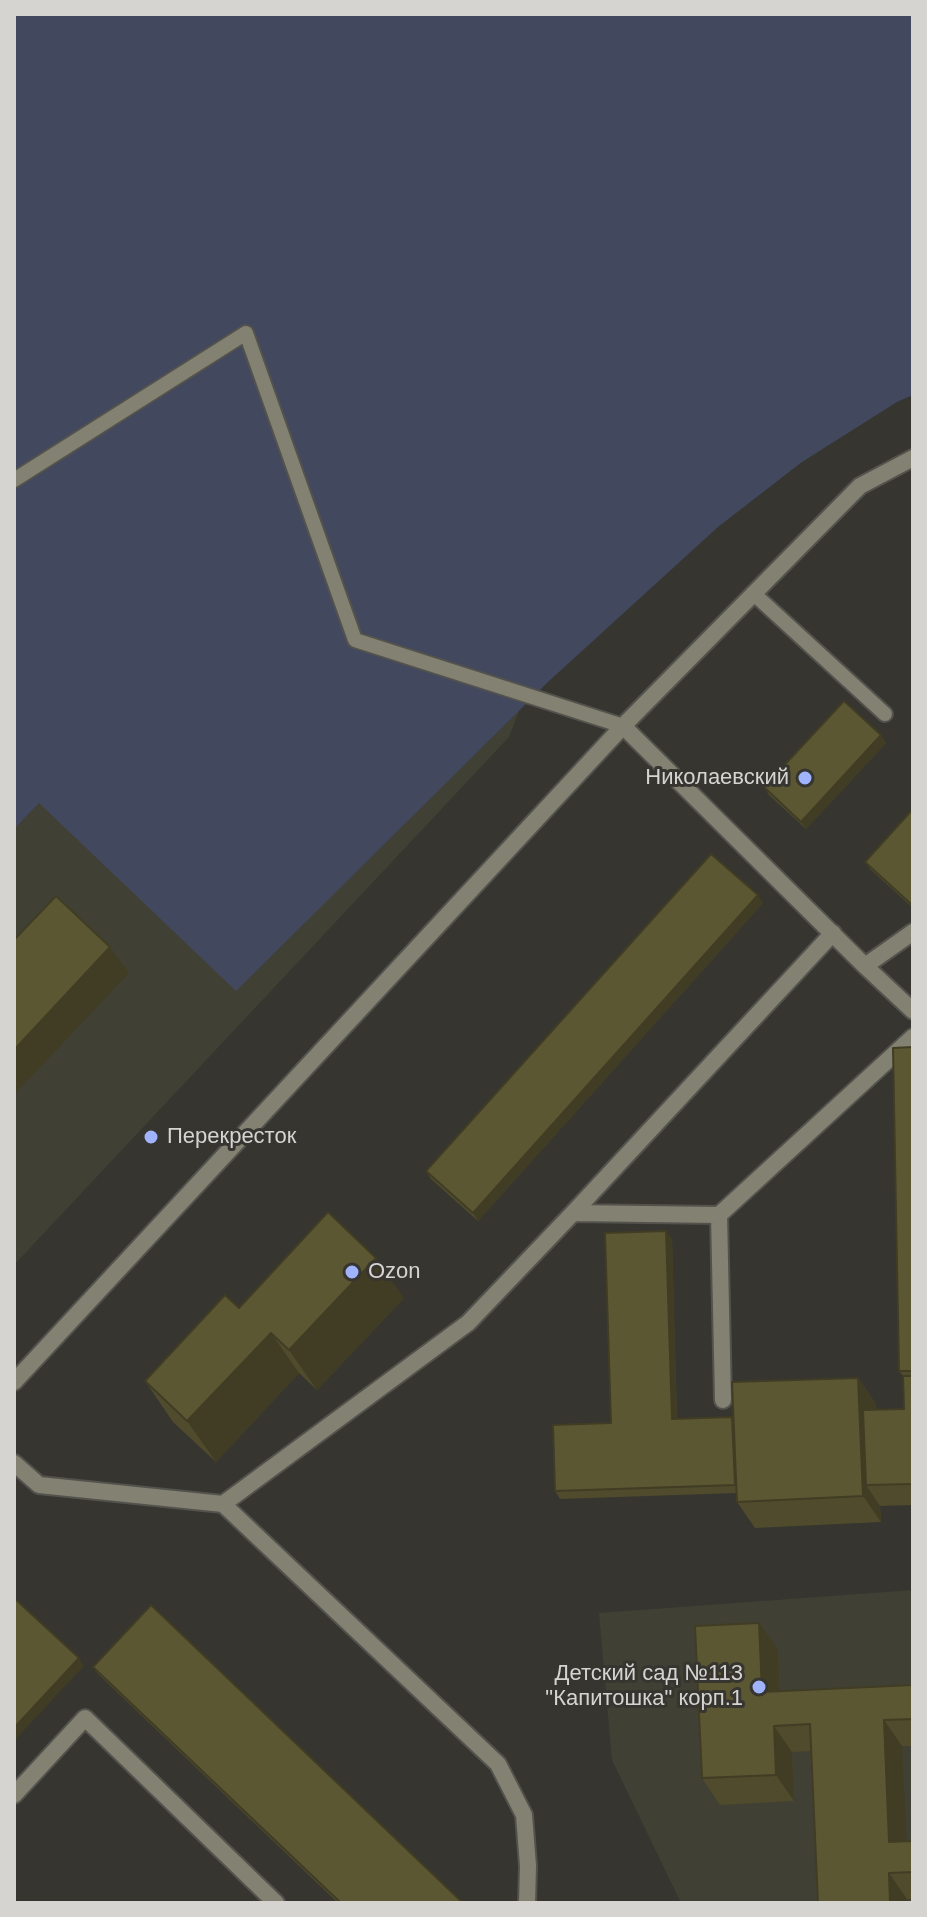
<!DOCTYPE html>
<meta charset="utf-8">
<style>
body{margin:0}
#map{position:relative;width:927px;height:1917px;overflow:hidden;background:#363530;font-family:Arial,sans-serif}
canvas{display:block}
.frame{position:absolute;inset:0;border:16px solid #d5d4d1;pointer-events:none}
</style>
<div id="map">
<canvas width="927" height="1917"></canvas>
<div class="frame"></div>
</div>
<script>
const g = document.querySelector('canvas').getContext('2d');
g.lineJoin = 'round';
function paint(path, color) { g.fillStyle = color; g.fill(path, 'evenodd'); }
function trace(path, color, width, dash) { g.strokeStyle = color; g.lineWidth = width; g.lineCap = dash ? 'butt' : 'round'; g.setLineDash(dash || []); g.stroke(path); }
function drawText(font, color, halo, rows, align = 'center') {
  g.font = font + ' Arial,sans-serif'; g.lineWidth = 6; g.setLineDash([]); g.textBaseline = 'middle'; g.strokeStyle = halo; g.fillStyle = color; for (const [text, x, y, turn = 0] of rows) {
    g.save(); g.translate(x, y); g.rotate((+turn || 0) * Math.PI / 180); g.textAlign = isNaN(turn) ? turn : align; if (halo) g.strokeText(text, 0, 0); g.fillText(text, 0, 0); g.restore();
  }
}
const built = new Path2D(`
 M612,468l-103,269 -495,528v-720z
 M913,1590v313h-232l-69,-143 -13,-147z`);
const green = new Path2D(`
 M14,14h899v381l-16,7 -95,60 -84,65 -170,155 -312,309 -197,-188 -25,26z`);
const service = new Path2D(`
 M14,480l232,-147 109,307 268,86
 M753,593l132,121`);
const minor = new Path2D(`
 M623,726l242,240 48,45
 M865,966l48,-34
 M573,1213l146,2
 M723,1400l-4,-185 194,-178
 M14,1463l25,22 184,19 275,260 26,51 4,51 -1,37
 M223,1504l245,-181 105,-110 260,-280
 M14,1795l71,-77 191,185`);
const tertiary = new Path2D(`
 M14,1382l609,-656 237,-240 53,-28`);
const wall = new Path2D(`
 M881,735l5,8 -80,86 -37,-34 -5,-8z
 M913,809v99l-43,-39 -5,-7z
 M763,903l-285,318 -47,-42 -5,-8z
 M672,1239l5,180 55,-2 126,-39 18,26v6l28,-1 -1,-33 -4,-5h14v134l-33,1 1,16 -126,6 -18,-26 -1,-9 -176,6 -5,-8 56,-68z
 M404,1298l-87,92 -18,-17 -83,89 -43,-40 -28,-41 94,-73z
 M778,1649l2,42 133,-6v61h-11l4,95h7v58h-6l1,4h-90l-7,-152 -19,1 2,49 -74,4 -18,-27z
 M93,1667l370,236h-125l-240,-229z`);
const shadedWall = new Path2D(`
 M881,735l5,8 -80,86 -5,-7z
 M758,895l5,8 -285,318 -5,-8z
 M110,947l19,26 -115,122v-45z
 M666,1231l6,8 5,188 -5,-8z
 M376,1258l28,40 -87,92 -28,-40z
 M271,1333l28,40 -83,89 -29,-41z
 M858,1378l18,26 3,81h-13l14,21 1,16 -18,-26z
 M759,1623l19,26 3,69 -19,-26z
 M79,1658l5,8 -70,75v-13z
 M884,1720l18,26 6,122 -19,-26z
 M774,1726l18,26 2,49 -18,-26z
 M889,1873l18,26 1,4h-18z`);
const building = new Path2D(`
 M844,701l37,34 -80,87 -37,-35z
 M913,809v93l-2,2 -46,-42z
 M711,854l47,41 -285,318 -47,-42z
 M56,896l54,51 -96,103v-110z
 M913,1047v324h-14l-6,-323z
 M328,1212l48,46 -87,92 -18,-17 -84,88 -42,-40 80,-86 14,13z
 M666,1231l6,188 60,-2 3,68 -180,6 -2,-66 58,-2 -6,-190z
 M903,1376h10v108l-47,1 -3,-75 41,-1z
 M858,1378l5,118 -126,6 -5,-120z
 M14,1598l65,60 -65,70z
 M151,1605l312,298h-122l-248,-236z
 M759,1623l3,69 151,-7v34l-29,1 5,122 24,-1v31l-24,1 1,30h-72l-8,-179 -36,2 2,49 -74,3 -7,-152z`);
const markers = [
 [805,778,8,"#a0b3fd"],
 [151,1137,8,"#a0b3fd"],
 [352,1272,8,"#a0b3fd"],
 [759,1687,8,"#a0b3fd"]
];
const poiNames = [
 ["Николаевский",789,778],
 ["Перекресток",167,1137,"left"],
 ["Ozon",368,1272,"left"],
 ["Детский сад №113",743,1674],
 ["\"Капитошка\" корп.1",743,1699]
];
paint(built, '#414034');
paint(green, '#42485e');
trace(service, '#53524d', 18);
trace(minor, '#53524d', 20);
trace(tertiary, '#53524d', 20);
trace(service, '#838171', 14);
trace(minor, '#838171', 16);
trace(tertiary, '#838171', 16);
paint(wall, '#4f4b2c');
paint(shadedWall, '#403d24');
paint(building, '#5c5733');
trace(building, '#403d24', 2);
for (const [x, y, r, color] of markers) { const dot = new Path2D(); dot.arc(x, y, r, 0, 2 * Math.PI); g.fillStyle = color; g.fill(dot); trace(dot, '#363530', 3); }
drawText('22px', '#d5d4d1', '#363530', poiNames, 'right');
</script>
